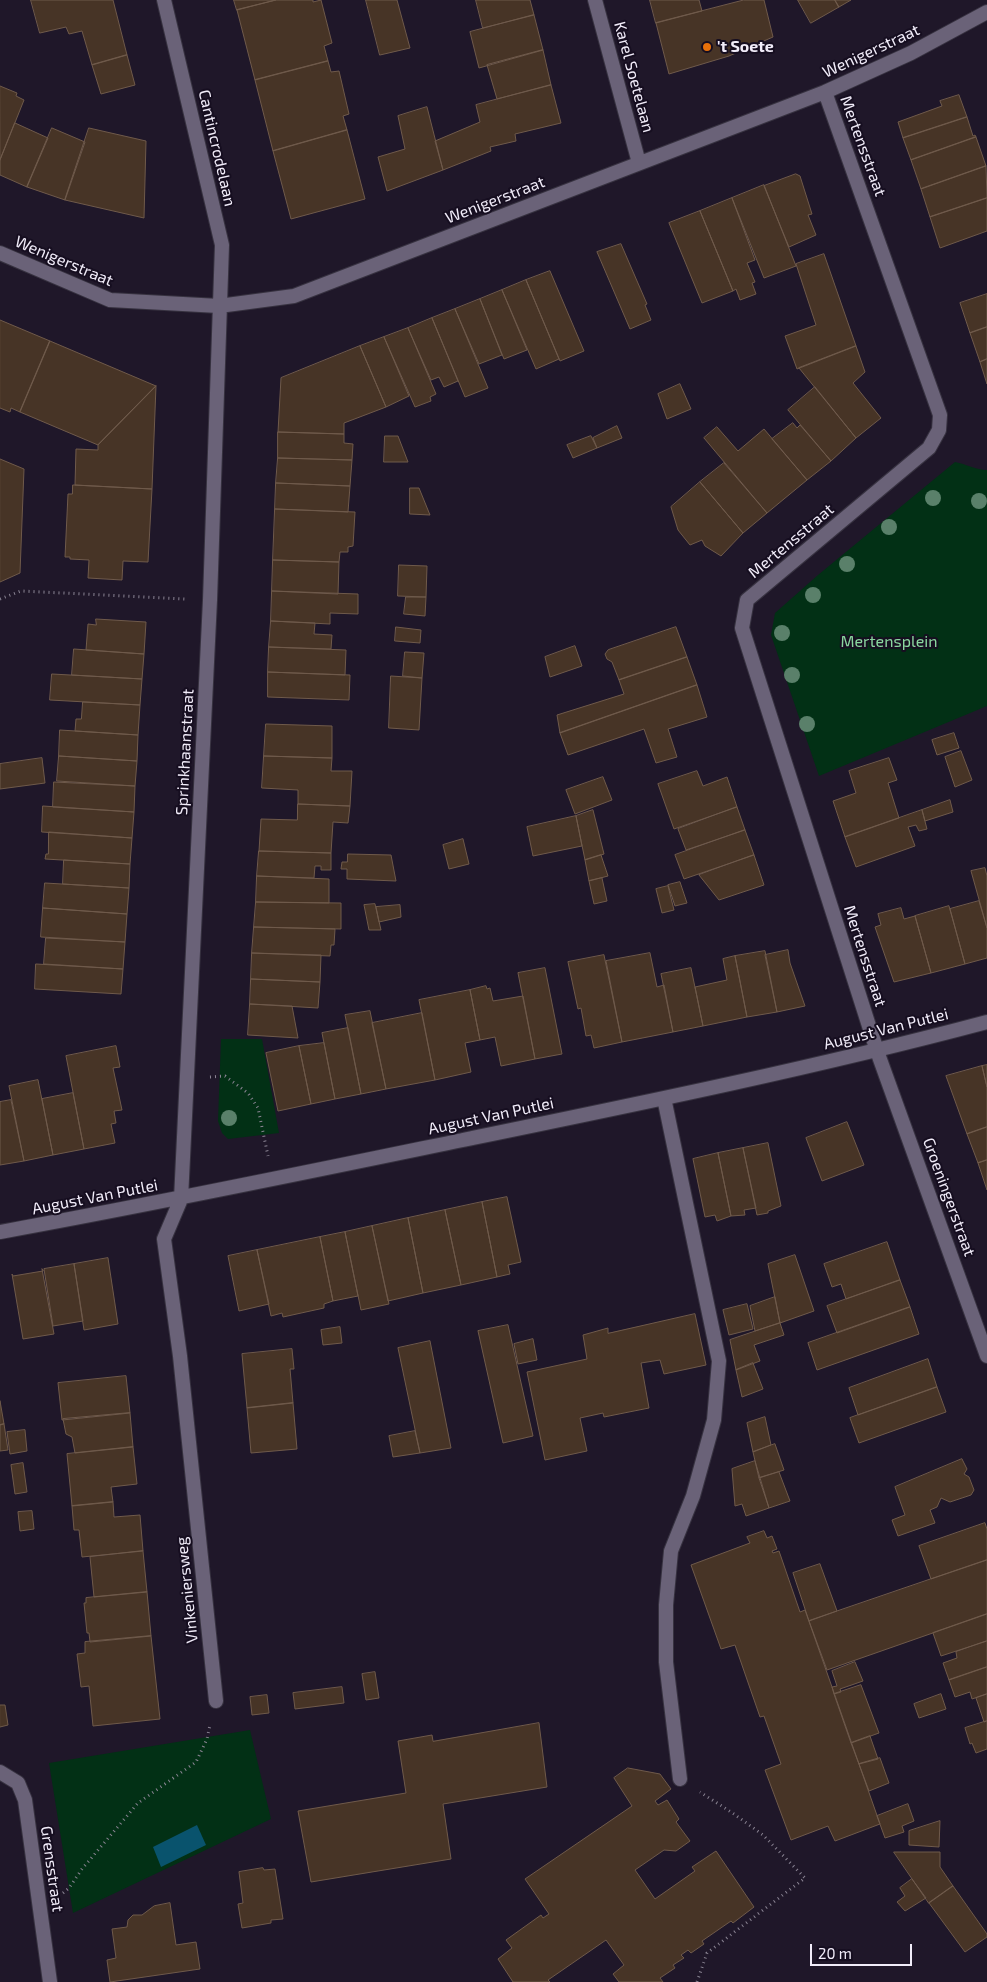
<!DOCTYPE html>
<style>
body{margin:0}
#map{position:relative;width:987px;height:1982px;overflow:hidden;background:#1f1729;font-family:"Exo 2",sans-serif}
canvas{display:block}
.scale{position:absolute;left:810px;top:1944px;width:102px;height:22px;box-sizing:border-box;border:2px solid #f1ecf9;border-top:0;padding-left:6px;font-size:15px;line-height:18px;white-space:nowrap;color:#f1ecf9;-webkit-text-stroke:4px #160e20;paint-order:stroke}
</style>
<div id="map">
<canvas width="987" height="1982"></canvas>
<div class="scale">20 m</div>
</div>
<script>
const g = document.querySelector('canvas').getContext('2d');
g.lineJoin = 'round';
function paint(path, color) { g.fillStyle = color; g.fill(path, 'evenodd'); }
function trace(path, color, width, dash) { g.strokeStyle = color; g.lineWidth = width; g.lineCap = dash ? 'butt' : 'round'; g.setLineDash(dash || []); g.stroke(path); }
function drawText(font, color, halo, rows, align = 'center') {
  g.font = font + ' "Exo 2",sans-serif'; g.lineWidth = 4; g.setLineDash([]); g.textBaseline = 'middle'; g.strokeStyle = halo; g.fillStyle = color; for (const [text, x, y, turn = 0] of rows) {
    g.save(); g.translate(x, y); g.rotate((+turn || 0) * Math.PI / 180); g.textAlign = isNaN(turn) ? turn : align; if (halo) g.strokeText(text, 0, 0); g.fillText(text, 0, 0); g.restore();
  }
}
const green = new Path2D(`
 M955,462c11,2 21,8 32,8v236l-168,70 -48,-141 4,-22 43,-38z
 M221,1039h41l17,94 -51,6 -6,-6 -4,-12z
 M250,1730l21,89 -198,94 -24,-150z`);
const water = new Path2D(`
 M197,1825l9,20 -45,22 -8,-20z`);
const building = new Path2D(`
 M31,0h82l14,55 -35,10 -10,-34 -13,3 -3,-7 -26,6z
 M234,0h42l-39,10z
 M276,0h37v2l8,-2 11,43 -8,3 4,15 -73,19 -18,-70z
 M366,0h31l13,48 -30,7z
 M476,0h54l4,15 -51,13z
 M650,0h49l3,11 -46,12z
 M744,0h20l9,37 -44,19 -60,18 -13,-51z
 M798,0h37l4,7 -28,16z
 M835,0h16l-12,7z
 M534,15l9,35 -64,18 -9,-36z
 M543,50l8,35 -54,14 -10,-34z
 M127,55l8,30 -34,9 -9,-29z
 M328,61l3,11 8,-1 10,43 -6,2 4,14 -74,21 -18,-71z
 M551,85l10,38 -46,11 1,7 -26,6 1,4 -48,19 -8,-29 45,-19 -4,-17z
 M0,86l17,7 -1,3 8,4 -24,60z
 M959,95l8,22 -64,21 -5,-16 44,-16 -2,-5z
 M427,107l16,63 -56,21 -9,-34 27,-8 -7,-33z
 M967,117l6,19 2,-1 1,2 -65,23 -8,-22z
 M15,123l33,15 -21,49 -27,-12v-15z
 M52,128l33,14 -20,58 -38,-13z
 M89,128l57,13 -2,77 -79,-18z
 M347,130l18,69 -74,20 -18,-68z
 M976,137l10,29 -65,23 -10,-29z
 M986,166l1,32 -57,19 -9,-28z
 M796,174l4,2 12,38 -4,1 8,20 -27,12 -25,-61z
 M764,185l32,81 -32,12 -32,-80z
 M732,198l23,62 -8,3 8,19 -3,1 4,11 -16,6 -4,-11 -3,2 -33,-80z
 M987,198v33l-47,17 -10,-31z
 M700,211l33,80 -31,12 -33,-80z
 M621,244l26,60 -2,1 6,15 -21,9 -33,-77z
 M824,254l32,92 -59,23 -12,-33 31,-11 -20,-61z
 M550,271l34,80 -24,10 -34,-81z
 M526,280l33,79 -23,10 -34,-79z
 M502,290l25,60 -23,9 -24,-60z
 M987,294v33l-17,6 -10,-30z
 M480,299l22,56 -23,9 -24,-55z
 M455,309l33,79 -23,9 -33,-79z
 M432,318l26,63 -14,6 -5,-10 -8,3 -23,-52z
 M0,320l50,21 -30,71 -9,-4 -1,4 -10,-4z
 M987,327v32l-7,3 -10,-29z
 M408,328l28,66 -6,3 1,4 -16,6 -31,-70z
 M384,337l25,59 -23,11 -26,-61z
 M50,341l106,45 -58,59 -78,-33z
 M360,346l26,61 -42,16v11l-66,-2 3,-54z
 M856,346l9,26 -12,11 28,35 -25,20 -57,-70z
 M987,359v25l-7,-22z
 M680,384l11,25 -24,10 -9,-25z
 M156,386l-4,103 -77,-4 1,-36 22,1v-5z
 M815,387l41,51 -25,23 -43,-51z
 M793,423l4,5 3,-3 31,36 -24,19 -35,-41z
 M617,426l5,12 -25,10 -4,-10z
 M717,427l21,24 26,-22 43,51 -40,33 -63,-75z
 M278,432l66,2v9l9,1 -1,16 -74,-2z
 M385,436h13l10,26h-24z
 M591,436l6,12 -24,10 -6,-13z
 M278,458l74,2 -2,26 -74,-3z
 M0,459l24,10 -4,104 -20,9z
 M724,463l43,50 -24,20 -43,-51z
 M700,482l43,51 -22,23 -16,-10 -3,-6 -12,5 -12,-15 -7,-23z
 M276,483l74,3 -2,26 -73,-3z
 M73,485l79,4 -4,73 -25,-1 -1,19 -34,-2 1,-18 -19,-1v-2h-5l3,-63h4z
 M410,488h9l11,27 -20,-1z
 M275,509l80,3 -2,34 -5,1v5h-8l-1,10 -66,-2z
 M273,560l66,2 -1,32 -66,-3z
 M399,565l28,1 -1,31 -28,-1z
 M272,591l86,3v20l-28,-1v11l-59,-3z
 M406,597h20l-1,19 -21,-2z
 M96,619l50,3 -2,32 -58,-4 2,-26 8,1z
 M271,621l44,2 -1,11 18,1 -1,14 -62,-2z
 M396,627l25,3 -1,13 -25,-2z
 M676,627l11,30 -68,23 -7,-18 -5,-3 -2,-5 3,-4z
 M575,646l7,20 -32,11 -5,-20z
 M269,647l77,3 -1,25 -77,-3z
 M74,649l70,5 -2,25 -70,-4z
 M405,652l19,1 -2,25 -19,-2z
 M687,657l10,28 -137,48 -3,-18 67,-21 -5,-14z
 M268,672l82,3 -1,25 -81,-3z
 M52,674l90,5 -2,26 -90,-5z
 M391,676l31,2 -3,52 -30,-2z
 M697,685l10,32 -39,12 9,28 -21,6 -12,-34 -76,26 -8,-22z
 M83,702l57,3 -2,30 -63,-4 1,-12h5z
 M266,724l66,2v32l-68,-2z
 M60,730l78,5 -1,26 -78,-5z
 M954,733l5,15 -22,7 -5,-15z
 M961,751l11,29 -17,7 -10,-30z
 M59,756l78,5 -2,25 -78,-5z
 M264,756l68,2 -1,13h21l-2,35 -52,-2v-14l-36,-2z
 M42,758l3,25 -45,6v-25z
 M889,758l8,22 -9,3 11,35 -54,19 -12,-36 23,-8 -7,-22z
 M697,771l6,15 24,-9 10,30 -63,22 -16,-45z
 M603,777l9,23 -37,14 -9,-24z
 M54,782l81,4 -1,26 -81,-5z
 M950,800l3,12 -28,9 -3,-11z
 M298,804l52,2 -2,17 -15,-1 -2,31 -72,-2 2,-32 36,1z
 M43,806l91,6 -2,26 -90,-6z
 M737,807l8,23 -59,20 -8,-21z
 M593,810l11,44 -19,6 -9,-44z
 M922,810l5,19 -8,2 -3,-6 -8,2 7,19 -59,21 -11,-30z
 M576,816l6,30 -49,10 -6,-29z
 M745,830l9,25 -70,24 -9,-24z
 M49,832l83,6 -2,26 -85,-5 1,-5h2z
 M463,839l6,25 -20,5 -6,-24z
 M259,851l72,2v17h-10v-4h-6l-1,12 -57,-2z
 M348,854l43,1 5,26 -49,-2v-10h-6l1,-7h5z
 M601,855l7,21 -19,5 -4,-21z
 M754,855l10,30 -45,15 -20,-25z
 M64,860l66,4 -1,24 -66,-4z
 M985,868l2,8v52l-16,-57z
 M257,876l72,3v24l-73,-1z
 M602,878l5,23 -13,3 -5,-23z
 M680,882l7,21 -12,3 -7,-21z
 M45,883l84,5 -2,26 -84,-6z
 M668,886l6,24 -12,3 -6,-24z
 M979,901l8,27v30l-22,6 -15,-55z
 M256,902l85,1v26l-87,-2z
 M375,904l6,26h-12l-5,-25z
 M400,905l1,12 -22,5 -3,-15z
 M949,906l16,58 -34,9 -16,-57z
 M43,908l84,6 -2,28 -84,-5z
 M901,908l3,11 11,-3 16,57 -37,9 -19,-55 6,-2 -3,-11z
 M254,927l81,2 -1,16h-3l-1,11 -78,-3z
 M46,938l79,4 -2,27 -79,-5z
 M788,950l2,13 15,43 -28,6 -12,-57z
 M765,951l12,61 -30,5 -12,-61z
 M252,953l69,2 -1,27 -69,-3z
 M650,953l7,34 7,-2 9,47 -51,10 -16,-81z
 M604,955l18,87 -28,6 -3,-13 -5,1 -5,-28 -3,1 -10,-47z
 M735,956l12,61 -44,9 -8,-39 32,-7 -4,-21z
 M36,964l87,5 -2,25 -86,-5z
 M545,968l17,86 -27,5 -17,-86z
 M691,968l12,58 -30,6 -12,-58z
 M251,979l69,3 -2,26 -68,-4z
 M486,986l1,3 3,-1 3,13 30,-5 12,63 -34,7 -6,-29 -15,3 -10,-50z
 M470,990l10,50 -15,3 6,29 -36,8 -16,-80z
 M250,1004l42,2 6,32 -50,-3z
 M370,1011l16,78 -25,5 -16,-79z
 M422,1013l13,67 -49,9 -14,-66z
 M348,1028l13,66 -26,5 -13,-66z
 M324,1043l11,56 -24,5 -12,-58z
 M116,1046l4,21 -7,1 9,42 -8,1 2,12 -5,1 4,19 -31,6 -18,-93z
 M299,1046l12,58 -33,7 -12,-58z
 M987,1065v22l-5,-21z
 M982,1066l5,21v40l-20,7 -21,-58z
 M38,1080l15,75 -29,6 -15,-75z
 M73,1093l11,56 -31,6 -11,-56z
 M11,1100l13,61 -24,4v-63z
 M847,1122l17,43 -42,16 -16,-43z
 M987,1127v33l-9,3 -11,-29z
 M768,1143l13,63 -13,5v2l-11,2 -14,-67z
 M743,1148l13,60 -12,2 1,5 -14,1 -13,-63z
 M718,1153l13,63 -14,5 -2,-6 -10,2 -12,-58z
 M987,1160v30l-9,-27z
 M507,1197l14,65 -13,3 2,9 -13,3 -15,-75z
 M482,1202l15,75 -36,8 -16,-75z
 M445,1210l16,75 -38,8 -15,-75z
 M408,1218l15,75 -35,8 -16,-75z
 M372,1226l17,78 -28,6 -16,-78z
 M345,1232l13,64 -25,5 -13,-64z
 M320,1237l13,64 -9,3v4l-41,9 -1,-4 -11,3 -14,-66z
 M887,1242l13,38 -54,19 -5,-15 -9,3 -8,-23z
 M257,1250l12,54 -30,7 -11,-55z
 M795,1255l19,56 -34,12 -12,-59z
 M108,1258l10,66 -34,6 -10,-66z
 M74,1264l9,57 -30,5 -9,-57z
 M42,1269l12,65 -31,5 -11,-65 1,2 30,-5z
 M900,1280l10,27 -73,26 -10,-27z
 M775,1297l5,26 -25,8 -5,-25z
 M747,1304l6,25 -24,6 -6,-25z
 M910,1307l9,27 -102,36 -9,-27z
 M695,1314l11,51 -42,9 -4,-14 -19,3 8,45 -45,9 -1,-4 -23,5 7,33 -42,9 -18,-88 60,-13 -4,-24 25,-7v5z
 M780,1323l4,12 -30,10 6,16 -24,9 -6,-30z
 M508,1325l25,111 -30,7 -25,-112z
 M340,1327l2,16 -19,2 -2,-15z
 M533,1339l4,21 -19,4 -4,-20z
 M430,1341l21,107 -31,5 -22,-105z
 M292,1349l2,20h-4l3,34 -46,5 -5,-54z
 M928,1359l9,28 -79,28 -9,-27z
 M753,1363l10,26 -21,8 -6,-27z
 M126,1376l4,37 -68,7 -4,-37z
 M937,1387l9,25 -87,31 -9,-25z
 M0,1401l4,23 -4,1z
 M293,1403l4,46 -46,4 -4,-45z
 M130,1413l3,34 -58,6 -3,-16 -6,-3 -3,-15z
 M765,1417l6,28 -18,7 -6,-29z
 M4,1424l4,26 -8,1v-26z
 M25,1430l2,21 -17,3 -3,-22z
 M415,1431l5,22 -27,4 -4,-21z
 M775,1444l9,26 -25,8 -6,-26z
 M133,1447l4,37 -26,3 2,15 -41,4 -5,-52z
 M962,1459l5,10 -3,5 5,3 5,13 -3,5 -21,7 -9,-4 -4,9 -7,3 5,13 -37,13 -6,-16 13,-5 -10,-28z
 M755,1461l14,47 -23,8 -4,-12 -7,2 -3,-37z
 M23,1463l4,29 -12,2 -4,-29z
 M779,1472l11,29 -21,7 -10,-30z
 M113,1502l1,15 26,-2 3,36 -61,6 -3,-27h-5l-2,-24z
 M32,1511l2,18 -14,2 -2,-19z
 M985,1523l2,6v31l-56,19 -12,-33z
 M764,1531l3,7 5,-2 5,13 -5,2 1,2 6,-2 21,61 5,-2 75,214 -45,17 -7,-15 -37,14 -26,-70 16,-6 -17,-48 -4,1 -25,-72 -14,4 -30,-84 59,-22 -3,-6z
 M143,1551l4,41 -53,5 -4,-40z
 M987,1560v54l-160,56 -18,-49z
 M820,1564l17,47 -28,10 -16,-48z
 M147,1592l4,44 -61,6 -1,-9h-2l-3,-30h2v-5z
 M987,1614v27l-46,15 -8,-23z
 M151,1636l9,83 -67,7 -4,-40 -8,1 -4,-33 8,-1v-11z
 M987,1641v26l-38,13 -6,-17 14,-5 -1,-6z
 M855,1662l8,19 -23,8 1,3 -7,2 -2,-7 5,-1 -5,-15z
 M987,1667v27l-15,5 -2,-7 -15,5 -6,-17z
 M375,1672l4,26 -13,2 -4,-26z
 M861,1685l18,48 -28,10 -17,-49z
 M342,1687l2,16 -49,6 -2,-16z
 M941,1694l5,15 -27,9 -5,-14z
 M987,1694v27l-3,1 -8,-24z
 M267,1695l2,18 -17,2 -2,-18z
 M0,1705h5l3,20 -8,2z
 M987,1721v28l-11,4 -4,-10 -2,1 -5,-16z
 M539,1723l8,64 -104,17 8,55 -140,23 -13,-71 108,-18 -8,-52 34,-6 1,6z
 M870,1736l8,23 -19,5 -8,-21z
 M880,1758l9,25 -20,8 -10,-27z
 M628,1768l32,6 11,15 -16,12 3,4 9,-5 12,19 -3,3 14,19 -14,10 -12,-1 -29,20 20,29 40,-28 -3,-4 24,-16 38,56 -21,16 -2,-2 -29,20 2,3 -13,9 -3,-3 -7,5 3,3 -11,7 2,3 -15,10 3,4h-44l-6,-8 11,-9 -18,-25 -58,40 2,2h-37l-15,-23 14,-11 -6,-8 35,-25 2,3 6,-4 -24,-35 107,-73 -18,-28z
 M908,1804l6,17 -12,5 2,6 -19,6 -8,-22z
 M940,1821l-1,26 -30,-2v-14z
 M894,1852h46v15l13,19 -24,17z
 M263,1868l1,2 11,-1 8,50 -12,1v3l-29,5 -4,-24 5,-1 -4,-31z
 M912,1879l14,19 -21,13 -8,-9 8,-6 -5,-8z
 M953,1886l34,48v3l-22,15 -36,-49z
 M170,1903l6,42 20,-3 4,27 -90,13 -3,-22 9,-2 -4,-29 15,-2 1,-7 5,-5h9l12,-9z`);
const path = new Path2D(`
 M0,599l21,-8 164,8
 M210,1077l15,-1 23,17 10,15 10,48
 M63,1893l6,-5 13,-19 56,-66 58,-41 11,-23 3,-14
 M697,1982l10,-29 98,-75 -42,-43 -29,-21 -34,-22`);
const minor = new Path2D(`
 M164,0l58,245 -12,355 -29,599 -17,40 16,117 36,345
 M595,0l44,163
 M825,92l115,323 -1,15 -10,18 -182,152 -5,28 135,423 110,305
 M0,253l110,47 109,6 75,-10 531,-204 86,-39 76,-41
 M664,1098l55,263 -5,59 -21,76 -22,55 -5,54v57l14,117
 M0,1232c155,-28 308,-60 463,-92 175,-36 351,-72 524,-118
 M0,1772l18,11 7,17 25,182`);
const trees = [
 [933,498],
 [979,501],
 [889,527],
 [847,564],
 [813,595],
 [782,633],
 [792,675],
 [807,724],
 [229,1118]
];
const markers = [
 [707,47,5,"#e8710a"]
];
const poiNames = [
 ["'t Soete",717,47]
];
const streetNames = [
 ["Wenigerstraat",871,51,-25],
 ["Karel Soetelaan",634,77,75],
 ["Mertensstraat",863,146,70],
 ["Cantincrodelaan",217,148,77],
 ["Wenigerstraat",495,200,-21],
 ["Wenigerstraat",64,261,23],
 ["Mertensstraat",791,541,-40],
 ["Sprinkhaanstraat",185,752,-87],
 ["Mertensstraat",865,956,72],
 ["August Van Putlei",886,1029,-14],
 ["August Van Putlei",491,1116,-12],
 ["August Van Putlei",95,1197,-11],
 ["Groeningerstraat",949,1197,70],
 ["Vinkeniersweg",187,1590,-96],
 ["Grensstraat",52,1869,82]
];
const parkNames = [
 ["Mertensplein",889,642]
];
paint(green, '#023015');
paint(water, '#09536d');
paint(building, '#473426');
trace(building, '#6f5a4b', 1);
trace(minor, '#373240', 16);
trace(path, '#8b8594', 3, [1, 4]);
trace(minor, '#6a6278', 14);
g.fillStyle = '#5a806a';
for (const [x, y] of trees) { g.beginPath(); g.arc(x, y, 8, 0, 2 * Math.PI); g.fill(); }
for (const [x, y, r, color] of markers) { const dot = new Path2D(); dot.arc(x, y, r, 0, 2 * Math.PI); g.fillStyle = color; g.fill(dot); trace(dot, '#160e20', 2); }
drawText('bold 16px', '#f1ecf9', '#160e20', poiNames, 'left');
drawText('16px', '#f1ecf9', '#160e20', streetNames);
drawText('16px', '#8ad69f', '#160e20', parkNames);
</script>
